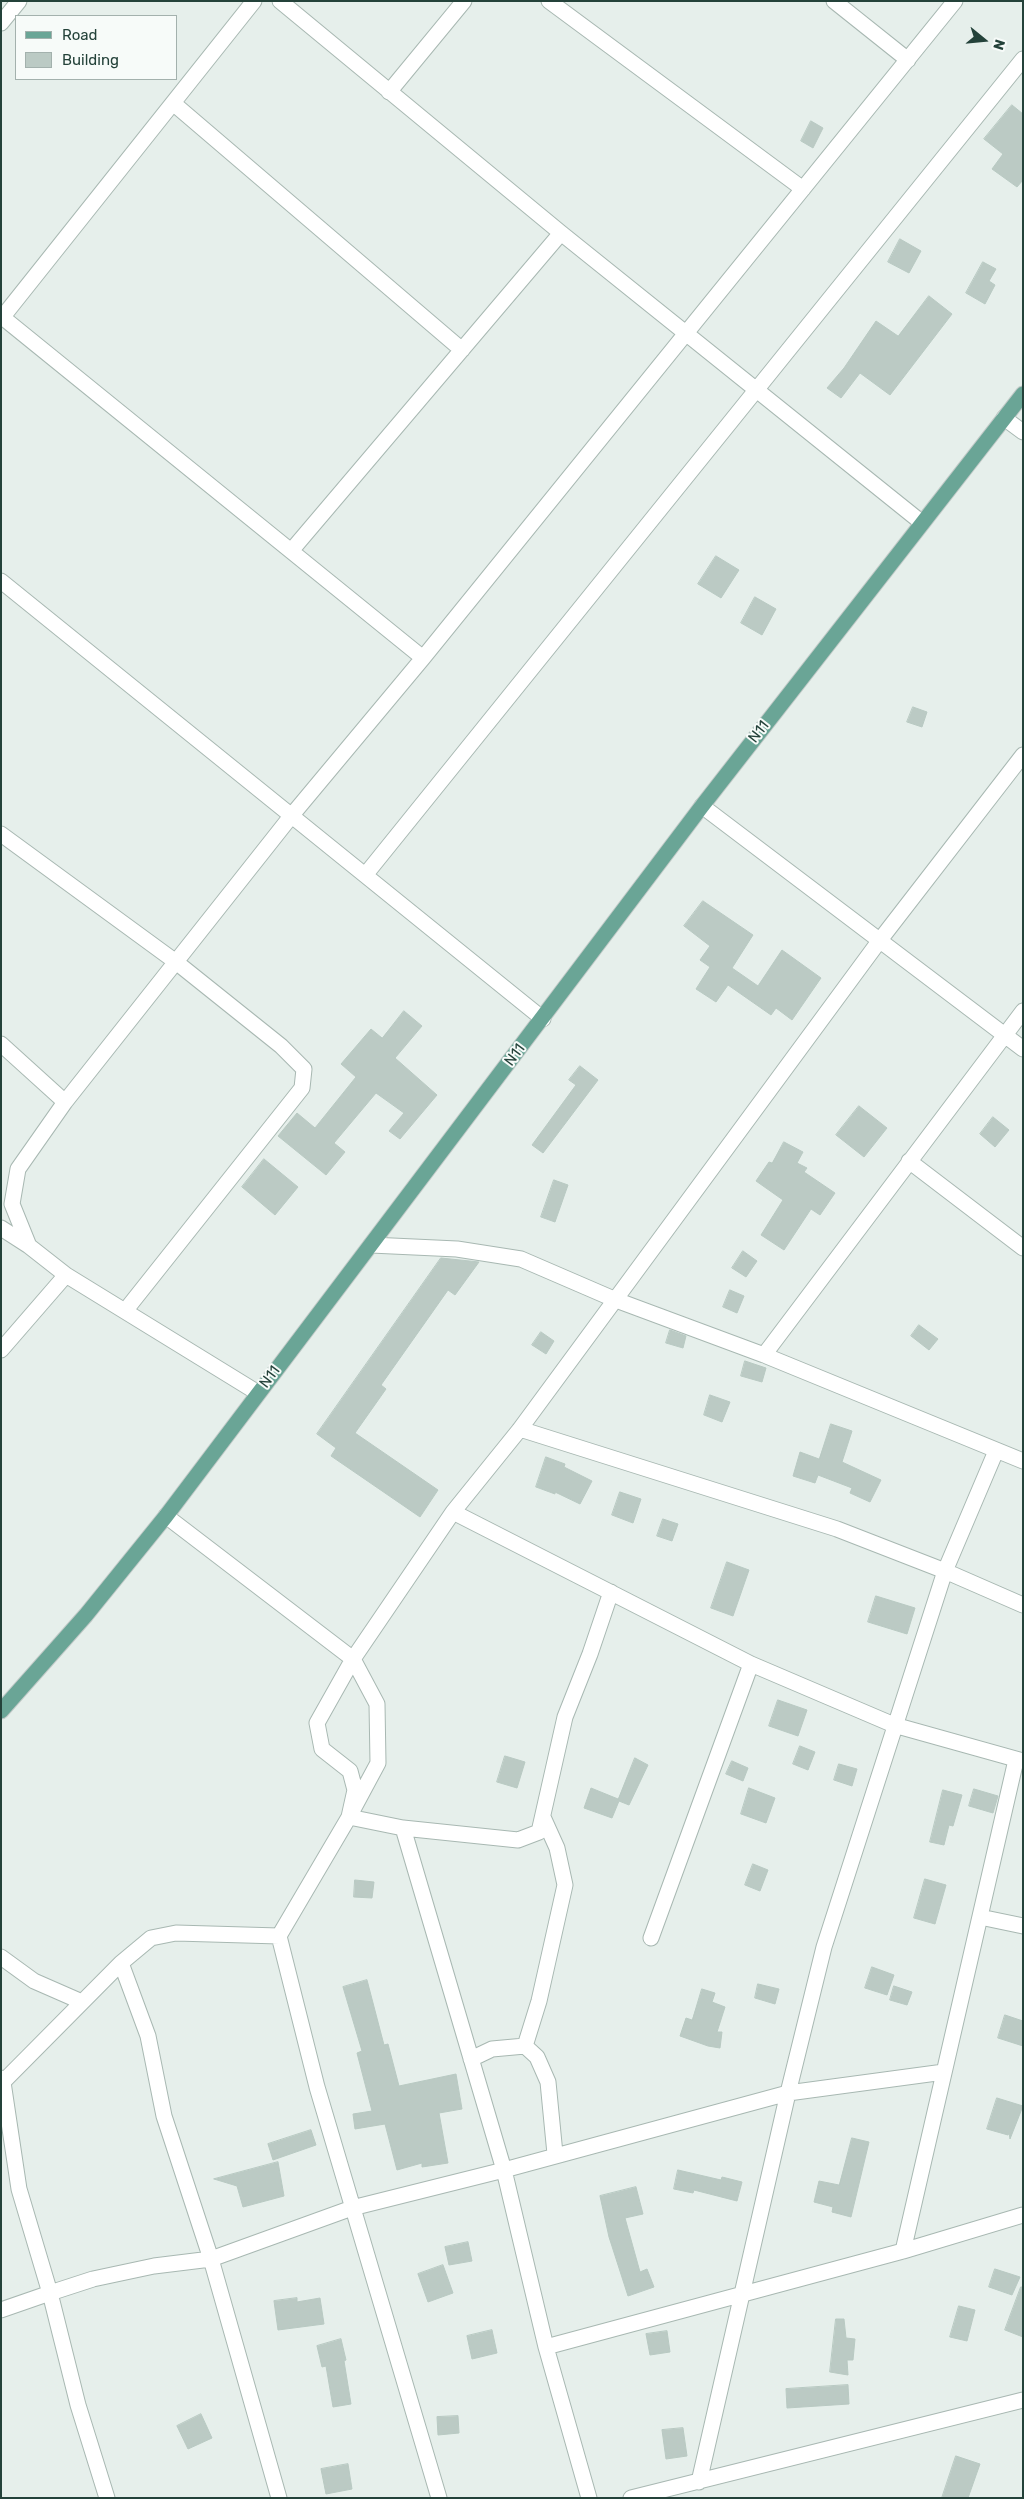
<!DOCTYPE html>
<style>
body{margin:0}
#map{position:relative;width:1024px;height:2499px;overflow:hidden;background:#e6efeb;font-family:Rubik,sans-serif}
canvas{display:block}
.frame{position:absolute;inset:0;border:2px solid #24423a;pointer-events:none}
.legend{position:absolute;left:15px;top:15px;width:162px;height:65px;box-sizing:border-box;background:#f7fbf9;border:1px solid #a3b1ad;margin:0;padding:6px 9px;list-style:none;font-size:15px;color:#24423a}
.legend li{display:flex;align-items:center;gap:10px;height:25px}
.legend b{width:25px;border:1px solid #a3b1ad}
.north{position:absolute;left:959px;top:15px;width:50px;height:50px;-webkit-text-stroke:4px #f7fbf9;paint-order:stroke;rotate:107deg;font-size:14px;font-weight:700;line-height:20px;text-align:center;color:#24423a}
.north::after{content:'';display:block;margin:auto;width:18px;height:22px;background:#24423a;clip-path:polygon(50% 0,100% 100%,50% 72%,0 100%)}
</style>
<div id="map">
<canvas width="1024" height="2499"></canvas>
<div class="frame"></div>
<ul class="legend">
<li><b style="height:6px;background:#6aa596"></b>Road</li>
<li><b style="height:14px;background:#bbcac4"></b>Building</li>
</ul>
<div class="north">N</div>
</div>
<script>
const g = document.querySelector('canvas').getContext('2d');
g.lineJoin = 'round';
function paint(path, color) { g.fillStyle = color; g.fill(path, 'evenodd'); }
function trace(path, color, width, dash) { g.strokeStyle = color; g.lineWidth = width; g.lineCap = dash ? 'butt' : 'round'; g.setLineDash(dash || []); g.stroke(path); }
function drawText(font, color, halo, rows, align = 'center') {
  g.font = font + ' Rubik,sans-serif'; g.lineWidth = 4; g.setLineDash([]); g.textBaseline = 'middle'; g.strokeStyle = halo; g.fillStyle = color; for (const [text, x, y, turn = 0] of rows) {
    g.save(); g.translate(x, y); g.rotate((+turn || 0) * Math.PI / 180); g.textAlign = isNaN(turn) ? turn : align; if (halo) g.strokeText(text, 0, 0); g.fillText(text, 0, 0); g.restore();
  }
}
const building = new Path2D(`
 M1012,105l11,9v66l-6,7 -25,-18 11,-15 -19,-15z
 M811,121l12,7 -10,20 -12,-7z
 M900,239l21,12 -12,22 -21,-11z
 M983,262l13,7 -7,12 6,4 -10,19 -19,-11z
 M929,296l23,18 -62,81 -30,-22 -19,25 -14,-10 17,-20 32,-47 22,15z
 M716,556l23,14 -18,28 -23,-14z
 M755,597l21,12 -14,26 -21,-12z
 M913,707l14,5 -5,15 -15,-5z
 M703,901l50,34 -21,33 26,18 24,-36 39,28 -29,42 -16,-12 -5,7 -43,-30 -12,17 -20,-13 14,-22 -10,-7 10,-14 -26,-20z
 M404,1011l18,15 -27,32 42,37 -37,44 -11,-8 15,-18 -28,-20 -42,50 11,9 -19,23 -48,-39 19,-23 18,15 41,-51 -15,-13 30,-35 11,9z
 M580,1066l18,14 -55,73 -11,-8 44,-60 -7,-5z
 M859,1106l28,22 -23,29 -28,-22z
 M993,1117l16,13 -14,17 -15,-13z
 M784,1142l19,10 -6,11 10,5 -3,4 31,21 -15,22 -9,-6 -27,41 -23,-15 22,-35 -27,-19 13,-19 3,1z
 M264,1159l34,28 -23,28 -33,-28z
 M554,1180l14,5 -13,37 -14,-5z
 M743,1251l14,10 -11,16 -14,-9z
 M441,1258l38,4 -24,33 -7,-5 -67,95 5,4 -31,44 83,57 -18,27 -89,-61 5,-8 -19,-14z
 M730,1290l14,6 -7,17 -14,-6z
 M919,1325l19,14 -9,11 -18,-14z
 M670,1330l16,6 -3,12 -17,-5z
 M541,1332l13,9 -8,13 -14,-9z
 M745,1361l21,7 -4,14 -21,-6z
 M710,1395l20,7 -8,20 -18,-7z
 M831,1424l21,7 -10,31 39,18 -11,22 -20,-9 2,-5 -34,-13 -3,8 -22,-7 7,-24 19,7z
 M546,1457l19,7 -1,3 28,14 -12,23 -25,-12v2l-19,-7z
 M620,1492l21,7 -8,24 -21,-8z
 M663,1519l15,5 -6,17 -15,-5z
 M727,1562l22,8 -16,46 -22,-8z
 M876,1596l39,12 -8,26 -39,-12z
 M778,1700l29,10 -9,26 -29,-10z
 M800,1746l15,6 -7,18 -15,-6z
 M505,1756l20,6 -8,26 -20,-6z
 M635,1758l13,7 -19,40 -10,-4 -7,17 -28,-10 7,-20 27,11z
 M732,1761l16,7 -5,13 -17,-7z
 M839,1764l18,5 -5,17 -18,-6z
 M749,1788l26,10 -9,25 -25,-9z
 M974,1789l24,7 -5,17 -24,-7z
 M943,1790l19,5 -9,31 -4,-1 -5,20 -14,-3z
 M753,1864l15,6 -8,21 -15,-6z
 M925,1879l21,6 -11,39 -21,-6z
 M355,1880l19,2 -2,16 -18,-1z
 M872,1967l22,8 -7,20 -22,-7z
 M367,1980l17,65 4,-1 11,42 57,-12 6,35 -23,4 9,50 -26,4v-4l-25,7 -12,-46 -30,5 -2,-15 19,-3 -15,-58 5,-2 -19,-64z
 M758,1984l21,5 -4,15 -20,-6z
 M894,1986l18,6 -5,13 -17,-5z
 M702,1989l13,4 -3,9 13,5 -8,25h5l-2,16 -12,-2 -28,-10 6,-18 6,2z
 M1005,2015l18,6v25l-25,-8z
 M997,2098l26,8 -13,33 -1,-6 -1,2 -21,-6z
 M311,2130l5,15 -43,15 -5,-16z
 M852,2138l17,4 -18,75 -19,-5 1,-5 -19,-5 5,-21 20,4z
 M278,2162l6,34 -41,11 -6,-21 -23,-7z
 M678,2170l43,10 1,-3 20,5 -5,19 -43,-11 -1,3 -19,-4z
 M636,2187l7,27 -18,4 15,54 7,-3 7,18 -26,9 -19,-59 -9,-41z
 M468,2242l4,19 -23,4 -4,-18z
 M443,2265l10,28 -25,9 -10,-28z
 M995,2269l25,8 -8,18 -23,-8z
 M1021,2287h2v50l-18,-7z
 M297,2298v4l23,-4 4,26 -46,6 -4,-29z
 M959,2306l16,4 -8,31 -17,-4z
 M836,2319h8l2,19 9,1 -2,21h-6l1,15 -18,-3z
 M492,2330l5,23 -25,6 -5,-23z
 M667,2331l3,21 -20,3 -4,-21z
 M341,2339l5,21 -2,1 7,43 -18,3 -7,-41 -4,1 -5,-21z
 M848,2385l1,19 -62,4 -1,-19z
 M201,2414l11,24 -24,11 -11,-23z
 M458,2416l1,17 -21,2 -1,-18z
 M683,2428l4,28 -21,3 -4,-29z
 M956,2456l24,8 -12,34h-26z
 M348,2464l4,25 -26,5 -5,-25z`);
const minor = new Path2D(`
 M280,1l281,232 360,289
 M549,1l254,188
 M834,1l74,59
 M1,23l18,-22
 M389,92l75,-91
 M173,103l289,247
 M1,316l422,342
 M1,319l253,-318
 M1004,418l19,14
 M291,551l270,-318
 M1,581l542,438
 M702,806l321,243
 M1,834l175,128 105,84 23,23 -2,19 -177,223
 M366,874l657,-815
 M1,1044l64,58
 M909,1161l114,87
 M1,1228l28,18
 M371,1245l86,4 64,10 95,41 148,55 259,106
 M1,1350l65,-75
 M764,1355l259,-344
 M258,1393l-192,-118 -37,-29 -17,-42 6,-35 47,-67 227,-287 131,-157 532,-657
 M520,1429l317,100 108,42 78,34
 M453,1512l298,152 143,61 129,36
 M166,1516l187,143 24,45 1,59 -29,54 54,11 115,12 21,-8 26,-115 25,-63 21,-62
 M403,1828l101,342 42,177 43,151
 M980,1917l43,9
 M279,1936l38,151 122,411
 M651,1938l100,-274
 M1,1957l33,24 48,21
 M121,1963l27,73 16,80 47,143 68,239
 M525,2046l14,-45 26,-116 -8,-37 -14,-31
 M471,2059l21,-10 33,-3 12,11 11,25 7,72
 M1,2078l2,4 118,-119 30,-25 25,-5 103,3 70,-119 6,-27 -5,-19 -28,-22 -5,-26 36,-64 100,-147 67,-83 360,-489 143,-185
 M3,2082l16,107 31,104 43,-14 61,-13 57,-7 141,-51 152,-38 284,-77 156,-21
 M903,2251l113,-491
 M1,2310l49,-17 28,112 29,93
 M546,2347l357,-96 120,-36
 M699,2482l89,-389 36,-146 121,-376 51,-120
 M631,2498l392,-98`);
const major = new Path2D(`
 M1,1711l85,-96 80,-99 536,-710 321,-412`);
const streetNames = [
 ["N11",759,732,-52],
 ["N11",515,1055,-53],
 ["N11",270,1377,-53]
];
paint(building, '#bbcac4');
trace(building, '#b8c9c2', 1);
trace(minor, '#a8b8b2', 17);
trace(major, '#c2cac8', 17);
trace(minor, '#fff', 15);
trace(major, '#6aa596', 15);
drawText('15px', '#24423a', '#f7fbf9', streetNames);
</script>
